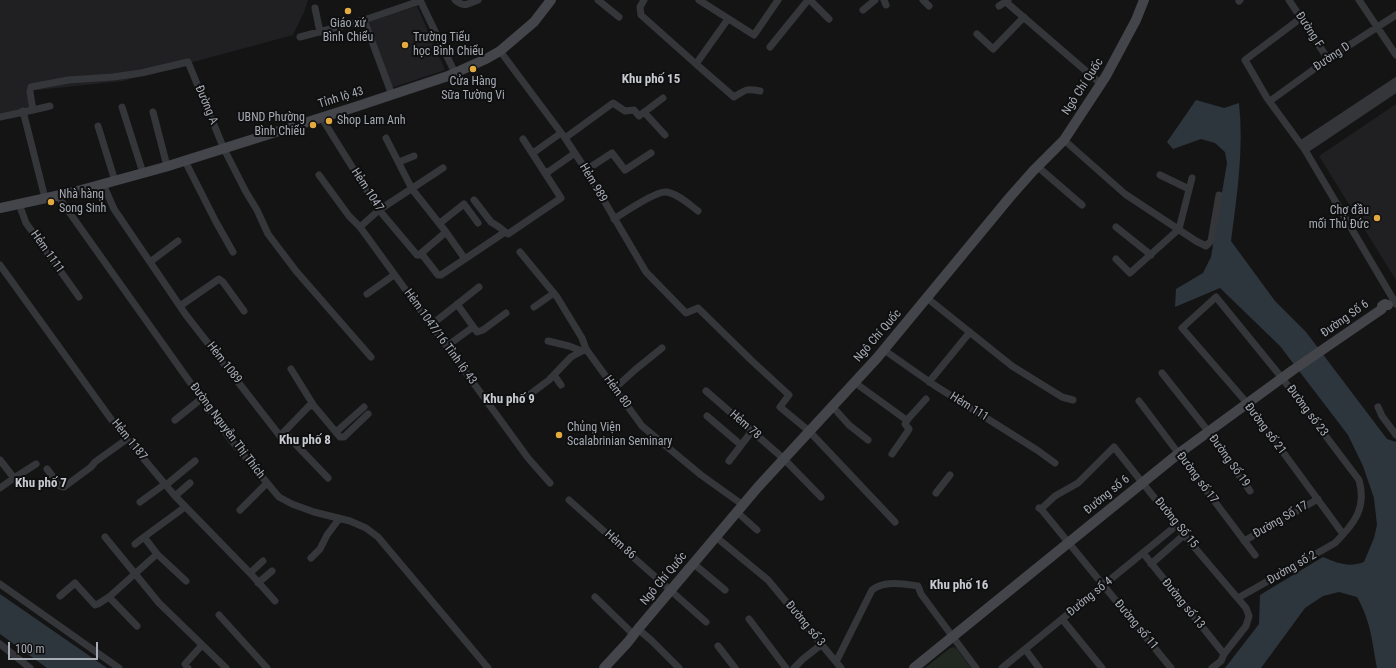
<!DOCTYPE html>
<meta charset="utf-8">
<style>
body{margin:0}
#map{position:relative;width:1396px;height:668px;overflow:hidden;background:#141415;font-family:"Roboto Condensed",sans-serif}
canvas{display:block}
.scale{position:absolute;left:8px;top:642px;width:90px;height:18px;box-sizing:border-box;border:2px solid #a6abb4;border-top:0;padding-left:5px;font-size:12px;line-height:14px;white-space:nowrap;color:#a6abb4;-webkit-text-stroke:3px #0f0f10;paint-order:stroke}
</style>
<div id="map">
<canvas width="1396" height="668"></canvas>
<div class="scale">100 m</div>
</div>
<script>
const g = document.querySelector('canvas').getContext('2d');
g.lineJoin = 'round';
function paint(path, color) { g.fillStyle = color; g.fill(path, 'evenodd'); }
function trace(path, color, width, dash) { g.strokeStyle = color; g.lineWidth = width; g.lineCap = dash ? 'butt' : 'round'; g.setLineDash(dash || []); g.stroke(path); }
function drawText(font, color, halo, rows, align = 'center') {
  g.font = font + ' "Roboto Condensed",sans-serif'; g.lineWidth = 4; g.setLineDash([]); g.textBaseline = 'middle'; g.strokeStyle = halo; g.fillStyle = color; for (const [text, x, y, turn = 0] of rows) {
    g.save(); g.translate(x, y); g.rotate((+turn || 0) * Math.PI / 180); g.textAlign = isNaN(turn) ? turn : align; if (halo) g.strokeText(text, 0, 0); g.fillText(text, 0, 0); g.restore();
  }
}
const built = new Path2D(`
 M0,0h308l-4,12 -11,23 -170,46 -95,10 7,22 -35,7z
 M417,6l28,64 -54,18 -23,-66z
 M1396,104v176l-77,-124z`);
const green = new Path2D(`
 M954,647l3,2 14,19h-46l25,-20z`);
const water = new Path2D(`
 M1196,100l28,8 15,-5c5,46 -2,92 -8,138l44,60 31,31 81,107 9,3v226h-19c-5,-27 -6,-46 -20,-71l-18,-5 -16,4 -18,12 -44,60h-36l34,-44 1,-29 63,-38c15,6 25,11 41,5l10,-24 3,-13 -3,-27 -11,-32 -15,-31 -68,-89 -60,-58 -45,19 1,-18 27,-16 8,-16 16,-94 -2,-11 -10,-9 -14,-4 -28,10 -6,-7z
 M0,594l107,74h-60l-47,-34z`);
const street = new Path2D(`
 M420,0l35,73
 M455,0c9,8 13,4 23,0
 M598,0l21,17
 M644,0l-4,7 1,8 55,49 32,-45
 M699,0l55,35 24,-35
 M810,0l19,19
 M884,0l2,5
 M923,0l6,6
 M1289,0l39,59
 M1359,0l37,55
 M1239,1l1,-1
 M1006,2l95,82
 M999,6l9,-6
 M315,8l5,24
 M863,10l12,-10
 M1301,18l-56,42 22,38 38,52 91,154
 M364,20l28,75
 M977,34l16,15 31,-32
 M300,37l64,-17 56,-19
 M770,47l38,-47
 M500,51l65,87 21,32 60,102 40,41 12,-5 53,52 38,35 -9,12 29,24 86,91
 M696,64l38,33c12,-7 11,-9 26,-6
 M1270,101l58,-42 68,-44
 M122,107l21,66
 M33,110l17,-4
 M23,111l22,87
 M153,112l14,54
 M644,112l21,23
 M0,117l33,-7 -3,-18 1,-5 37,-7 45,-3 28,-4 47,-11 36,87 22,43 11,18 11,24 28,37 75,86
 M321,117l58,93 38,45h2l27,-23 -34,-43 -26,-51
 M98,126l17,55
 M565,138l48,-35 12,8 9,-1 5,6 24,-18
 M1064,140l61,54 71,47 10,5 5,-5 8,-46
 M1301,144l95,-63
 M1305,150l91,-61
 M533,153l28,-20
 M185,161l31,61 17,30
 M399,162l15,-6
 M1038,167l44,38
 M586,170l26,-17 13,17 26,-17
 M545,171l3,1 27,-19
 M319,175l30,41 11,11 168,231 22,25
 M1160,175l29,14
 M103,184l11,25 72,106 94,121 29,-30h5l26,31h4l24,-23
 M57,195l174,245 48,57 13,7 22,8 36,9 16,7 12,9 110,131
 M474,200l17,22 8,5 9,7 53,-36 -38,-59
 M19,204l7,19 53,74
 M614,219c11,-7 40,-27 51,-27 11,0 25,13 33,19
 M440,223l24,-19 14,19
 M360,227l19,-17 64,-42
 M1116,227l35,28
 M446,232l19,27
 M520,252l37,45 25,41 4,11 56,77 59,49 42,30
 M421,253l17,22h3l64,-43
 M1116,259l14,14 49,-44 13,-51
 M150,262l28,-21
 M0,265l116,161 59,70 75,77 25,28
 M367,294l27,-19
 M927,298l85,68 50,31 11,3
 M457,304l20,28 6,-2 23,-17
 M180,306l39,-27 4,3 21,29
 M534,307l20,-14
 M431,325l48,-38
 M548,341l21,5 13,5
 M447,346l26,-19
 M884,350l50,35 103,65 18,13
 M291,369l23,37
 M1162,373l46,58 42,60
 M554,375l7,10
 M854,382l51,37h3l18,-20
 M929,382l41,-50
 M615,388l21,-19 26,-21
 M706,391l78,68 37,38
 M529,395l20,-15 22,-23 15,-8
 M1139,401l116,154
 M832,406l17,19 19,15
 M1378,407l4,9 14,19
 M707,416l34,29
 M175,420l26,-21
 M284,432l44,46
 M336,432l28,-25
 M892,454l16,-23 1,-2 -4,-5 3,-5
 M0,460l14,18 -14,10
 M729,461l23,-30
 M47,469l13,17 4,1 27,-20 4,-5 32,-23
 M14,478l22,-14
 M166,485l29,-24
 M936,493l14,-18
 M175,496l15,-13
 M569,500l137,122
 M140,502l25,-18
 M1039,508l2,1 130,159
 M1041,509l14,-13 23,-13 36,-36 70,88 62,73 3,8 -3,10 -22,28 -3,7 -9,7
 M240,510l27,-27
 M737,512l20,18
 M105,537l54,66 67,65
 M716,537l52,43 73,88
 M1244,541l74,-42
 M135,544l9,-7
 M1143,553l81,101
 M157,554l-13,-17 41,-30
 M311,558l9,-9 7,-14 12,-16
 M694,564l31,26
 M1151,564l33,-29
 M250,573l13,-12
 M258,583l14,-12
 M0,584l119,84
 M60,596l15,-13 20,22 3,-1 11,-7
 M595,597l39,38
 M1238,598l97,-55c19,-19 32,-35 24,-63l-77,-102 -66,-81 -34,31 65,75 96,131
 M219,615l48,53
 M749,619l37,49
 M1062,619l40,49
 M137,626l-28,-29 48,-43 29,27
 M638,629l14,12 27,27
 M0,644l30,24
 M718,646l17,22
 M1025,649l14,19
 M836,662l36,-72c12,-10 33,-6 46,-4l3,8 55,74
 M188,668l-3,-4 17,-19
 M794,668l9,-9 19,-15
 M1002,668l175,-143`);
const secondary = new Path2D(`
 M0,208l74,-16 91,-25 190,-60 93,-31 38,-17 14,-8 34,-29 17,-22
 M604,668l24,-26 10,-13 120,-142 119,-129 133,-161 23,-26 31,-31 42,-64 30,-56 8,-20
 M914,668l264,-214 115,-84 89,-61v-3l3,-2 3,1`);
const markers = [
 [348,11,4,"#e2aa3f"],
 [405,45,4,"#e2aa3f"],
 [473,69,4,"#e2aa3f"],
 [329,121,4,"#e2aa3f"],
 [313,125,4,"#e2aa3f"],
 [51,202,4,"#e2aa3f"],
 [1377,218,4,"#e2aa3f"],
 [559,435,4,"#e2aa3f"]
];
const poiNames = [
 ["Giáo xứ",348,24,"center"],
 ["Bình Chiểu",348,38,"center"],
 ["Trường Tiểu",413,38],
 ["học Bình Chiểu",413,52],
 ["Cửa Hàng",473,82,"center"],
 ["Sữa Tường Vi",473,96,"center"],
 ["UBND Phường",305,118,"right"],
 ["Bình Chiểu",305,132,"right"],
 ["Shop Lam Anh",337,121],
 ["Nhà hàng",59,195],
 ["Song Sinh",59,209],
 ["Chợ đầu",1369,211,"right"],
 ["mối Thủ Đức",1369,225,"right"],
 ["Chủng Viện",567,428],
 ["Scalabrinian Seminary",567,442]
];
const streetNames = [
 ["Đường F",1309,30,57],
 ["Đường D",1332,57,-34],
 ["Ngô Chí Quốc",1083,87,-57],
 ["Tỉnh lộ 43",341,98,-17],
 ["Đường A",206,105,67],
 ["Hẻm 989",593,183,59],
 ["Hẻm 1047",367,190,57],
 ["Hẻm 1111",47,252,55],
 ["Đường Số 6",1345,319,-35],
 ["Ngô Chí Quốc",878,336,-49],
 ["Hẻm 1047/16 Tỉnh lộ 43",440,337,54],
 ["Hẻm 1089",224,363,52],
 ["Hẻm 80",617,392,54],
 ["Hẻm 111",969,407,32],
 ["Đường số 23",1307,411,53],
 ["Hẻm 78",745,425,41],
 ["Đường số 21",1265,429,53],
 ["Đường Nguyễn Thị Thích",227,431,53],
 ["Hẻm 1187",129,440,51],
 ["Đường Số 19",1229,461,54],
 ["Đường số 17",1197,478,53],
 ["Đường số 6",1107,495,-39],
 ["Đường Số 17",1281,520,-30],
 ["Đường Số 15",1176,523,51],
 ["Hẻm 86",620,545,42],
 ["Đường số 2",1292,568,-30],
 ["Ngô Chí Quốc",664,579,-50],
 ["Đường số 4",1090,597,-39],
 ["Đường số 13",1183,604,51],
 ["Đường số 3",805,624,50],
 ["Đường số 11",1136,625,50]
];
const neighbourhoodNames = [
 ["Khu phố 15",651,80],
 ["Khu phố 9",509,400],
 ["Khu phố 8",305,441],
 ["Khu phố 7",41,484],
 ["Khu phố 16",959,586]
];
paint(built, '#202022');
paint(green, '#202821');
paint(water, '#2e363d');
trace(street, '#35363a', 7);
trace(secondary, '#43454a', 10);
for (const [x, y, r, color] of markers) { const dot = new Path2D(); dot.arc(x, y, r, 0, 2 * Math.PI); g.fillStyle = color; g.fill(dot); trace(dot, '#0f0f10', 1.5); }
drawText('12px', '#a6abb4', '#0f0f10', poiNames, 'left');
drawText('12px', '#a6abb4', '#0f0f10', streetNames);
drawText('bold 13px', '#c7cad1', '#0f0f10', neighbourhoodNames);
</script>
